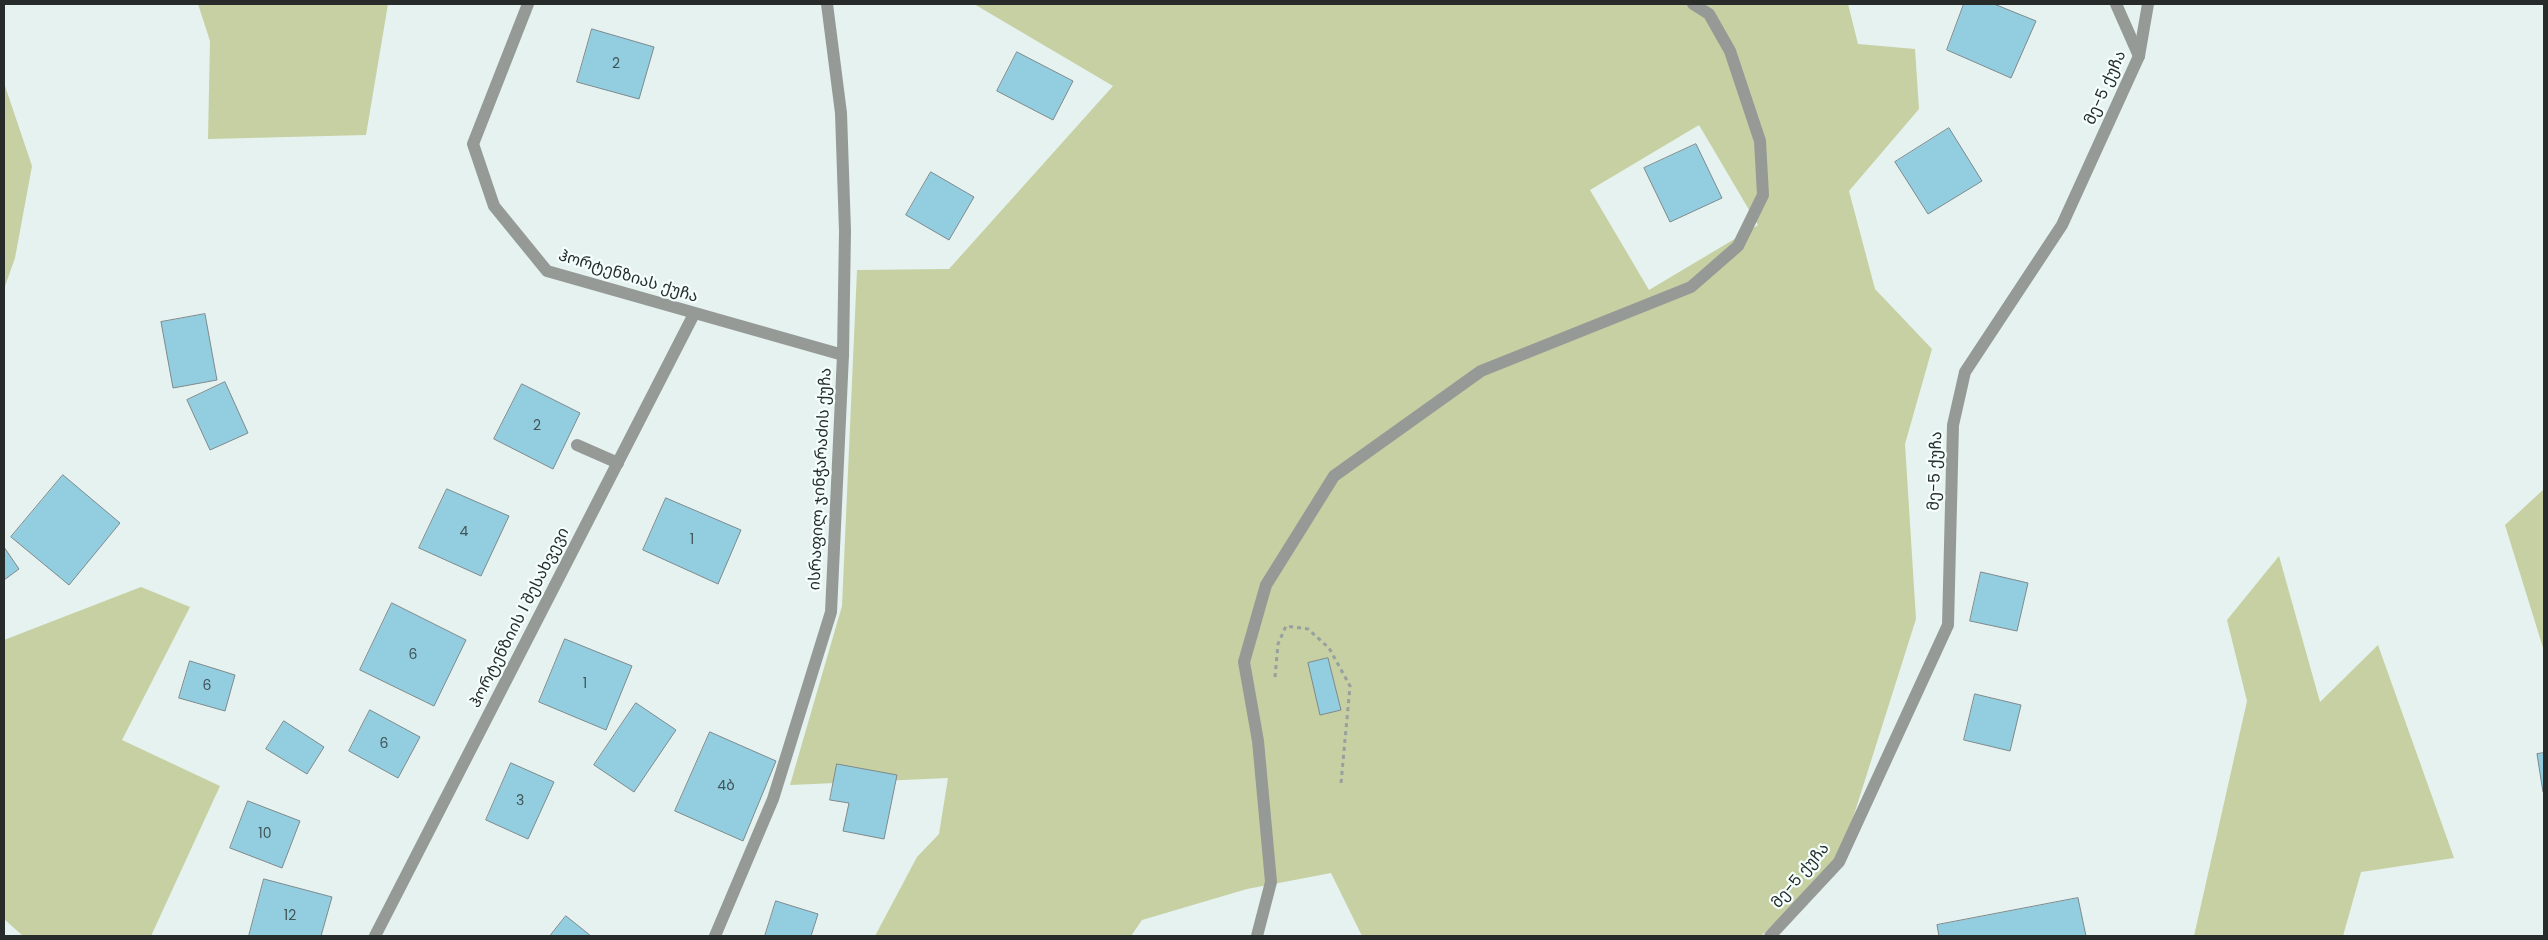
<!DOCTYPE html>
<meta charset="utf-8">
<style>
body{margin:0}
#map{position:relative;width:2548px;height:940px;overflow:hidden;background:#e5f2ef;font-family:Poppins,sans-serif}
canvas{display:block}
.frame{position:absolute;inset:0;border:5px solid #272c2b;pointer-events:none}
</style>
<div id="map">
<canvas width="2548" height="940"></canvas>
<div class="frame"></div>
</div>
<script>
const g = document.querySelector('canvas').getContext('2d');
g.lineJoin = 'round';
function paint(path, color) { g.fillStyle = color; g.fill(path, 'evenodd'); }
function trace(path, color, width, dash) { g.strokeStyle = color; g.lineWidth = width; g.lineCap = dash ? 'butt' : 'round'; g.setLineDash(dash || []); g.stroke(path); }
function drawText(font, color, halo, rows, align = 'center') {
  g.font = font + ' Poppins,"Noto Sans Georgian",sans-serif'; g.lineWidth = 4.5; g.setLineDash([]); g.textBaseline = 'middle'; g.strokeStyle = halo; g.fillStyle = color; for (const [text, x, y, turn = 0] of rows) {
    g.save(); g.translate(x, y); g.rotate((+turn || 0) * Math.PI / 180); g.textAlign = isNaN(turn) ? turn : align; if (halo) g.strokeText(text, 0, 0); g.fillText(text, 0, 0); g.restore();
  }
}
const green = new Path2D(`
 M198,4h190l-22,131 -158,4 2,-98z
 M974,4h874l10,40 57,5 4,60 -70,82 26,98 57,60 -27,95 11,175 -77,243 -78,74h-399l-31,-63 -84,16 -105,31 -11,16h-256l42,-79 22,-23 9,-56 -158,7 52,-179 15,-336 92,-1 164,-183zM1699,125l59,100 -109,65 -59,-100z
 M4,83l28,83 -17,92 -11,31z
 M2544,489v162l-39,-126z
 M2279,556l41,146 58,-57 76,213 -93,14 -18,64h-149l53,-235 -20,-81z
 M141,587l49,20 -68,133 98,46 -69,150h-128l-19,-17v-279z`);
const building = new Path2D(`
 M1964,4h30l42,17 -25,57 -64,-28z
 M592,29l62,18 -15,52 -62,-17z
 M1017,52l56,29 -20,39 -56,-29z
 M1949,128l33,53 -54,33 -33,-52z
 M1696,144l26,54 -52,24 -26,-54z
 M931,172l43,25 -25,43 -43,-25z
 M205,314l12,66 -44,8 -12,-66z
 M225,382l23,51 -38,17 -23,-50z
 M522,384l58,29 -27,56 -59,-30z
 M63,475l57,48 -51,62 -58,-48z
 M447,489l62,27 -28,60 -62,-28z
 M666,498l75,32 -23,54 -75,-34z
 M4,547l15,22 -15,11z
 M1981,572l47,11 -11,48 -47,-10z
 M392,603l74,37 -32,66 -74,-36z
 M565,639l67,27 -26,64 -67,-28z
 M1328,658l13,52 -21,5 -12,-52z
 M190,661l45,14 -10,36 -46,-13z
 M1975,694l46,11 -11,46 -46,-11z
 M636,703l40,27 -42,62 -40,-27z
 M370,710l50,27 -22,41 -49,-27z
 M284,721l40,26 -17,27 -41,-25z
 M710,732l66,29 -33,80 -68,-30z
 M2544,753v38l-1,1 -6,-38z
 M511,763l43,19 -26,57 -42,-19z
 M837,764l60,11 -13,64 -41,-8 6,-28 -19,-3z
 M248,801l52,20 -18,47 -52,-20z
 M264,879l68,18 -11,39h-72z
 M2078,898l8,38h-147l-2,-11z
 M776,901l42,13 -7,22h-46z
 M566,916l25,20h-41z`);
const path = new Path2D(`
 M1275,677l3,-33 8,-18 22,3 21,19 21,38 -9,97`);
const service = new Path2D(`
 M2116,4l23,52
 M577,445l41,18
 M1257,936l14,-54 -13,-141 -14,-79 22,-77 68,-109 147,-105 210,-84 47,-41 25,-51 -3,-54 -30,-90 -21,-37 -16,-10`);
const minor = new Path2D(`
 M528,4l-55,140 21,62 53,65 296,84
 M375,936l319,-622
 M1770,936l69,-74 109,-237 5,-200 12,-53 97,-147 77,-169 9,-52`);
const tertiary = new Path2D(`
 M715,936l58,-137 58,-187 12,-257 2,-124 -4,-118 -14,-109`);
const numberNames = [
 ["2",616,64],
 ["2",537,426],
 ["4",464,532],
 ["1",692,540],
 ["6",413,655],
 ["1",585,684],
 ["6",207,686],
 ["6",384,744],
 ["4ბ",726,786],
 ["3",520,801],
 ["10",265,834],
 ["12",290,916]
];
const streetNames = [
 ["მე-5 ქუჩა",2106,88,-66],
 ["ჰორტენზიას ქუჩა",628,277,17],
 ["მე-5 ქუჩა",1936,471,-88],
 ["ისრაფილ ჯინჭარაძის ქუჩა",821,479,-87],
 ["ჰორტენზიის I შესახვევი",520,618,-63],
 ["მე-5 ქუჩა",1801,876,-50]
];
paint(green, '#c6d0a2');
paint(building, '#92cedf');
trace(building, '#7e898c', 1);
trace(path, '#97a09e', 3, [4, 4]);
trace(service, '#969a97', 12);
trace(minor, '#969a97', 12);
trace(tertiary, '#969a97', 12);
drawText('14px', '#425458', null, numberNames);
drawText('16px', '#272c2b', '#f4fffd', streetNames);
</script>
